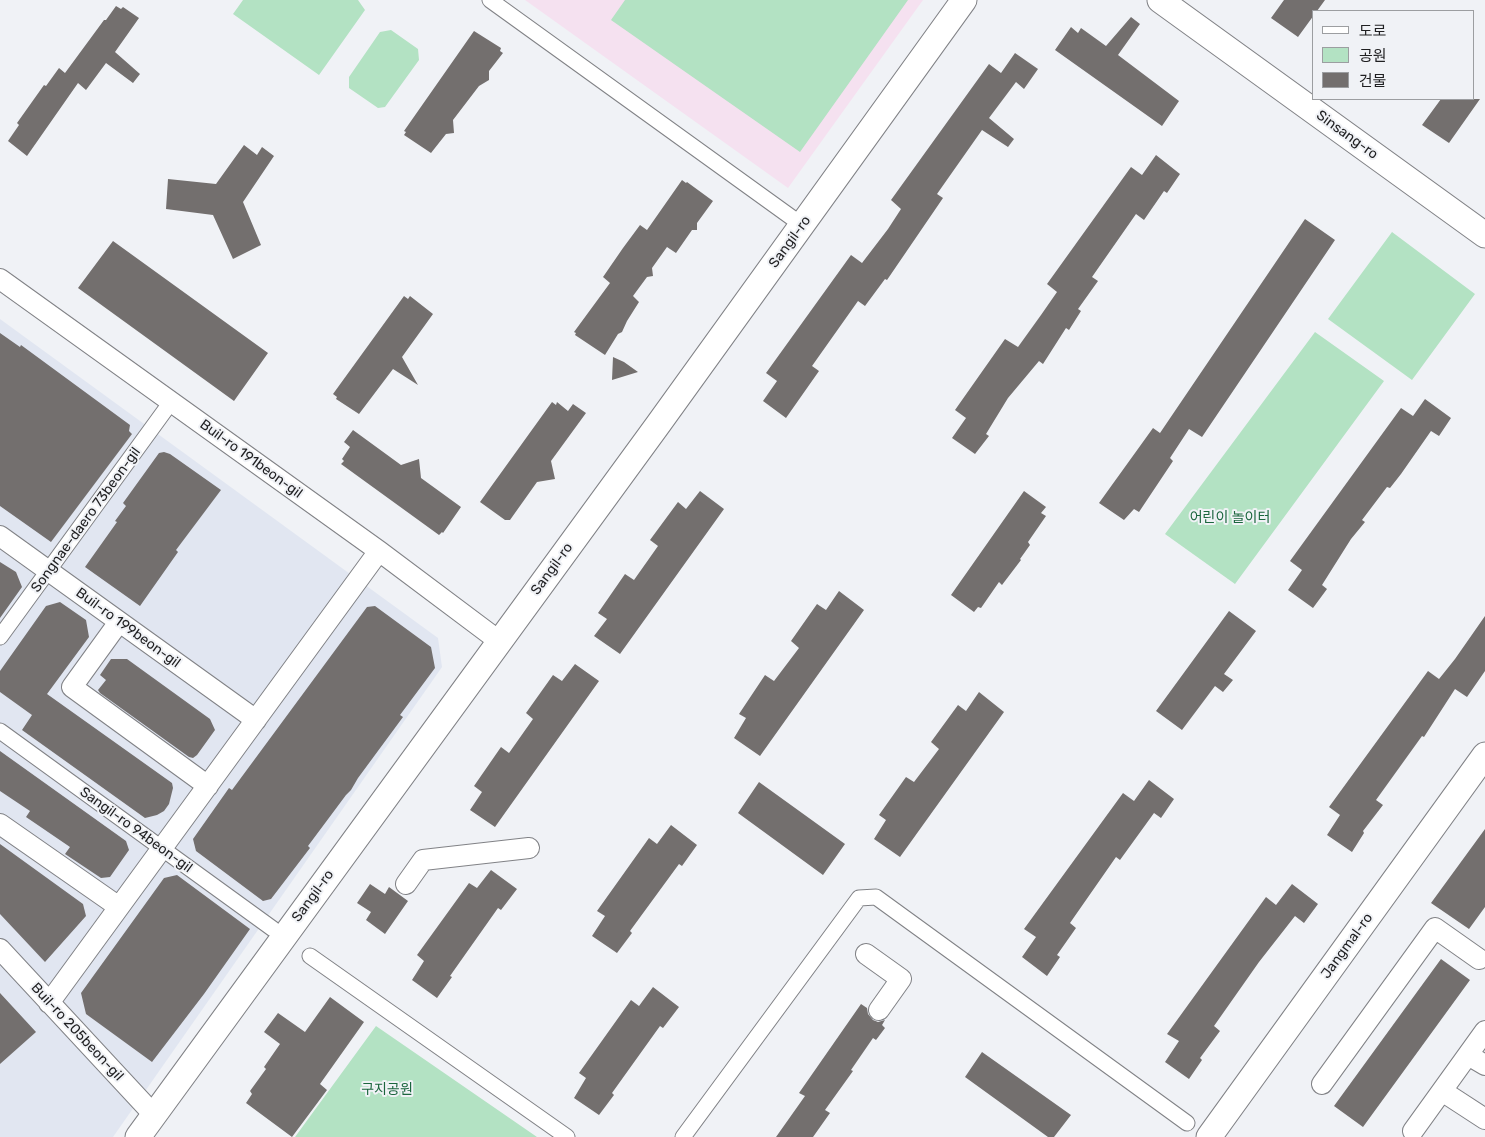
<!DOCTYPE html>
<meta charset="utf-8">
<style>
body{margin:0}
#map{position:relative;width:1485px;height:1137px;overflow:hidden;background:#f0f2f6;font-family:Rubik,"Noto Sans KR",sans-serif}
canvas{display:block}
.legend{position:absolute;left:1312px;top:10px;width:162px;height:90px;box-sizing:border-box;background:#f0f2f6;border:1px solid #9c9ea1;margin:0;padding:6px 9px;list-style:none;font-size:15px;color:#1f1f21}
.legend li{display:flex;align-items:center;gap:10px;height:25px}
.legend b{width:25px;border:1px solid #9c9ea1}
</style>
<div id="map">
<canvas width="1485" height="1137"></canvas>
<ul class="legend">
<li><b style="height:6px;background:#fff"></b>도로</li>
<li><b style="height:14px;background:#b3e2c3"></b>공원</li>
<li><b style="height:14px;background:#736f6e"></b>건물</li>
</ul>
</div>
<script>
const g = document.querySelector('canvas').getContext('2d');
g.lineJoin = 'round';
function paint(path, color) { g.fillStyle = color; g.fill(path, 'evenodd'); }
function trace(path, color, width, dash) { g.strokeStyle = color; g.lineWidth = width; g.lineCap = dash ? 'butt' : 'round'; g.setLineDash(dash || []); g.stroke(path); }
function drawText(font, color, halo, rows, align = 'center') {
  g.font = font + ' Rubik,"Noto Sans KR",sans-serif'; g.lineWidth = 4; g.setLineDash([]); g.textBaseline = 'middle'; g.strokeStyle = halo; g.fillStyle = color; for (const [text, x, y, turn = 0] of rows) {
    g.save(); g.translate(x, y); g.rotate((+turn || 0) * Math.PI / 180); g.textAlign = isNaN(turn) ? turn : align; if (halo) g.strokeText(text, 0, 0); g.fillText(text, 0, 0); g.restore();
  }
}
const built = new Path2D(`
 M0,319l438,319 4,29 -329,470h-113z`);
const education = new Path2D(`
 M525,0h398l-135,188z`);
const green = new Path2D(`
 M243,0h115l7,10 -46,65 -86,-61z
 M625,0h283l-108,152 -189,-132z
 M391,30l27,19 1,11 -34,47 -7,1 -29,-20v-11l31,-45z
 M1392,232l83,62 -63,86 -84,-61z
 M1315,332l69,49 -149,203 -70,-50z
 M376,1026l161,111h-242z`);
const building = new Path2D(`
 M1284,0h41l-8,11h-3v4l-16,22 -27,-19z
 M116,6l5,3 2,-2 16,11 -24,34 25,22 -7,9 -27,-20 -20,27 -8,-7 -51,73 -19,-15 11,-16 -2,-2 27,-38 2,1 13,-18 6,5 39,-53h2z
 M1131,17l9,7 -22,31 61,46 -17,25 -107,-76 16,-23 7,6 3,-5 25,18z
 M474,31l27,17 -1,3 3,2 -14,18v9l-10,6 -26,34 1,13 -8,1 -15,19 -27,-18 2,-3 -2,-1z
 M1015,53l23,16 -14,20 -8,-7 -27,36 25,21 -6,8 -26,-17 -45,64 6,4 -56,82 -2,-1 -20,27 -7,-5 -46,65 7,5 -33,47 -23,-17 14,-20 -11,-8 85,-118 11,8 26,-34 13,-20 -10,-9 98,-136 12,9z
 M1441,99h39l-31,44 -27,-18z
 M244,145l13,10 5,-8 12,9 -31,46 18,43 -28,14 -20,-44 -47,-6 2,-30 48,5z
 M1156,155l24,19 -13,19 -3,-2 -20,29 -8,-6 -44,63 6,4 -20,28 3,2 -12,19 -3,-2 -23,36 -4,-3 -31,37 -22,36 3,2 -14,18 -23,-16 14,-20 -11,-8 50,-71 13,8 23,-32 16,-23 -10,-8 84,-117 11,8z
 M682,180l4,3 1,-1 26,19 -16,22v7h-5l-16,23 -9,-6 -15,21 1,8 -6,1 -14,19 6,6 -12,19 -5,11 -4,2 -13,21 -30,-20 1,-2 -2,-1 36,-49 -7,-6 20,-29 17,-23 7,5z
 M1305,219l30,21 -133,197 -13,-8 -19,29 3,3 -34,51 -5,-3 -10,11 -25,-17 54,-75 7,5z
 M113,241l155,112 -34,48 -156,-113z
 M404,296l4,3 2,-3 23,18 -31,43 16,28 -25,-16 -34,45 -23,-15 1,-2 -4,-3z
 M0,333l20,14 1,-2 109,80 -1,6 3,3 -81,108 -51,-36z
 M613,357l11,5 14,10 -26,8z
 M1425,399l26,19 -12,18 -8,-5 -30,43 -11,14 -3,-1 -25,33 3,2 -14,17 -29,46 5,4 -14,19 -25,-18 14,-20 -12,-9 111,-153 12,8z
 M552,402l4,3 1,-3 11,9 5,-7 13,9 -35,48 4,18 -18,3 -27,38h-5l-25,-18z
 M353,430l48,35 18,-6 2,19 40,29 -18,26 -1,-1 -3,3 -98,-71 3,-3 -2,-2 8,-12 -6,-5z
 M164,452l6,2 51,36 -45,60 2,2 -38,54 -55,-39 32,-45 -2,-1 11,-15 -3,-3 36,-50z
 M700,491l24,18 -104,145 -26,-18 13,-17 -9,-6 27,-39 9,6 24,-34 -8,-6 28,-38 8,7z
 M1024,491l22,16 -5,6 5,3 -18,26 2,3 -10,14 1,1 -19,25 -3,-3 -18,26 -3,-1 -4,5 -23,-17z
 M0,562l16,10 6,15 -22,31z
 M839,591l25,19 -104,146 -26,-18 12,-20 -7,-4 26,-39 9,6 25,-33 -8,-7 26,-37 9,6z
 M60,602l26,18 3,17 -42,57 125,89 1,5 -4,16 -5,7 -7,4 -12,3 -123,-88 10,-15 -32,-23v-21l46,-65z
 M375,606l56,41 4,21 -35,47 3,2 -45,61 -7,12 -5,5 -38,51 2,2 -39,51 -8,2 -67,-50 -3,-12 36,-51 3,2 135,-183z
 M1229,611l27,20 -32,43 9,6 -10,12 -8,-6 -33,44 -26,-19z
 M1485,616v55l-18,26 -12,-8 -31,48 -2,-1 -46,64 7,5 -20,26 1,2 -12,19 -25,-17 13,-20 -11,-8 99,-136 11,8 16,-20z
 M111,659h16l83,60 5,11 -18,25 -4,3 -4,-1 -89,-64 -2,-3 8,-10 -6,-5z
 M575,664l24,17 -104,146 -25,-17 12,-18 -8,-6 27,-39 8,6 24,-34 -7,-6 27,-38 9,6z
 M979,692l25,20 -104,145 -26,-18 12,-19 -7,-5 27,-38 8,5 25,-33 -8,-7 27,-37 8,6z
 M0,751l126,90 3,9 -19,27 -9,1 -36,-24 5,-7 -44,-30 4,-6 -30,-20z
 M1149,780l25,19 -13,19 -7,-5 -34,47 -4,-3 -46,66 6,5 -19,27 3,2 -13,19 -25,-19 14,-20 -12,-8 99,-136 11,8z
 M759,782l86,62 -22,31 -85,-62z
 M671,825l26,20 -15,21 -3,-2 -49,67 2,2 -15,20 -25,-17 13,-20 -8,-5 52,-73 8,6z
 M1485,829v78l-16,22 -38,-26z
 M0,844l83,60 3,12 -41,46 -45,-48z
 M491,870l26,19 -16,21 -3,-2 -48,68 2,1 -15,21 -25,-18 12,-19 -7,-6 52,-72 8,5z
 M177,875l73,54 -46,65 -52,68 -66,-48 -5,-21 83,-115z
 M370,884l15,10 4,-7 19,14 -23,33 -19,-14 5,-8 -14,-9z
 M1292,884l26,20 -14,19 -9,-7 -36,46 -45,64 6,5 -20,27 2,2 -13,19 -24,-17 14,-21 -12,-7 99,-137 10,8z
 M1441,959l29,21 -107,147 -29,-21z
 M653,987l26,20 -16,21 -3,-2 -48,67 2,2 -15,20 -25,-17 12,-20 -7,-5 52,-73 8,6z
 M0,993l36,39 -36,32z
 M330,997l34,25 -44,62 7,6 -35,47 -46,-34 6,-9 -2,-3 16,-22 -2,-2 16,-23 -16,-12 14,-19 27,19z
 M861,1004l6,4 1,6 5,6 5,2 7,-2 -3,5 3,3 -9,12 -3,-2 -22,32 2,1 -28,39 5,3 -17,24h-37l29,-41 -6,-3z
 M982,1052l89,63 -17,22h-6l-83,-60z`);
const pedestrian = new Path2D(`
 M490,0l312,225
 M0,637l171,-235
 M0,731l273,198
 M310,956l257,181
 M683,1137l176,-239 17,-1 311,226`);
const minor = new Path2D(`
 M0,279l379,272 120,90
 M0,536l256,184
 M119,622l-47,65 136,99
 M0,824l119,83
 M406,884l17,-24 106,-12
 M0,949l154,166
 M866,954l35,25 -22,31
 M49,1003l330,-452
 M1468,1055l17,10
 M1322,1084l113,-156 44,31
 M1442,1091l43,28
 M1413,1131l72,-100`);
const tertiary = new Path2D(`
 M1160,0l325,235
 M138,1137l519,-711 307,-426
 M1209,1137l276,-382`);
const streetNames = [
 ["Sinsang-ro",1347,135,36],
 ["Sangil-ro",790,242,-54],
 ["Buil-ro 191beon-gil",251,459,36],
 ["Songnae-daero 73beon-gil",86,520,-54],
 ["Sangil-ro",552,569,-54],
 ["Buil-ro 199beon-gil",128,628,36],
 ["Sangil-ro 94beon-gil",136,830,36],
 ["Sangil-ro",313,896,-54],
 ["Jangmal-ro",1347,946,-54],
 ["Buil-ro 205beon-gil",77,1032,47]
];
const parkNames = [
 ["어린이 놀이터",1230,518],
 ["구지공원",387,1090]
];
paint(built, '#e1e6f1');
paint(education, '#f5e1f0');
paint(green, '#b3e2c3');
paint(building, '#736f6e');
trace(pedestrian, '#818286', 17);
trace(minor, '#818286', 22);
trace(tertiary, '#818286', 27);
trace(pedestrian, '#fff', 15);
trace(minor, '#fff', 20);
trace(tertiary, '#fff', 25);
drawText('14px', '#1f1f21', '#f0f2f6', streetNames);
drawText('14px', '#1b663e', '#f0f2f6', parkNames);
</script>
